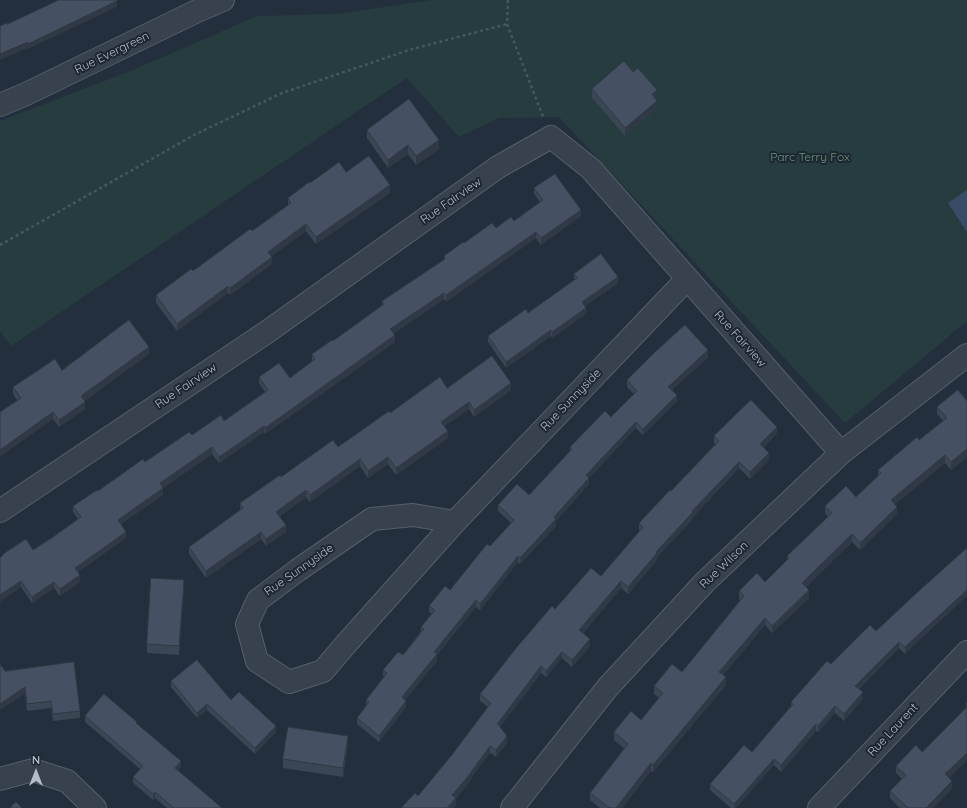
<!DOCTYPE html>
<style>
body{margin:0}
#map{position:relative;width:967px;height:808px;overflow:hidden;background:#242f3e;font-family:Quicksand,sans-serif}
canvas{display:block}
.north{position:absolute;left:16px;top:752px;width:40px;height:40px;-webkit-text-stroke:3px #1d2633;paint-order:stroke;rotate:0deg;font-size:11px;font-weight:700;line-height:16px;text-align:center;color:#b4bcc9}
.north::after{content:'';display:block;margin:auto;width:14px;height:18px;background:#b4bcc9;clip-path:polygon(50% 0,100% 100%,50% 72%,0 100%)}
</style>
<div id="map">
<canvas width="967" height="808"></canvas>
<div class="north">N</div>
</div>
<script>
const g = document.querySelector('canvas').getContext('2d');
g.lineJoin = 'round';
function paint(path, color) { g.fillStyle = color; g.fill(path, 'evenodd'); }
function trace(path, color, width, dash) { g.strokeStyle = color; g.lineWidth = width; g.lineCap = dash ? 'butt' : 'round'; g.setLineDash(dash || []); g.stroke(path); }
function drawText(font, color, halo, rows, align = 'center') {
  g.font = font + ' Quicksand,sans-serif'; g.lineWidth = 4; g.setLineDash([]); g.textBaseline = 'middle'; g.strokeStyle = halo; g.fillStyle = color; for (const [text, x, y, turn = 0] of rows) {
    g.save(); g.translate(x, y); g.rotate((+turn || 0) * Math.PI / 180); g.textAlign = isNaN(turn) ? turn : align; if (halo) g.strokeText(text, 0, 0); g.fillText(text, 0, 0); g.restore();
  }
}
const green = new Path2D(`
 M431,0h536v321l-122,102 -286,-306 -60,1 -40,19 -52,-59 -396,268 -11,-15v-210l133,-51 124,-54 80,-2z`);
const water = new Path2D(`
 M967,190v42l-19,-29z`);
const path = new Path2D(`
 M508,0l-1,24 37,95
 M0,245l194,-110 88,-42 127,-43 98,-26`);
const minor = new Path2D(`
 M0,105l26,-11 171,-83 26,-11
 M0,511l267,-179 231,-165 53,-30 40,32 250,284
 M455,522l-109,122 -23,27 -34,11 -32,-21 -10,-37 11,-24 40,-30 74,-51 41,-4 42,7 232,-243
 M0,779l33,-9 34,11 28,27
 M512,808l96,-121 97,-105 136,-129 126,-98
 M819,808l148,-156`);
const wall = new Path2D(`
 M633,72l24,27 -1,1 1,9 -32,27 -33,-38v-9z
 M367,130l72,19 -23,16 -8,-11 -20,14 -21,-30z
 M346,172l44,21 -74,51 -10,-13 -35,25 1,8 -42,31 -2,-2 -51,38 -21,-28v-8l96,-64 36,-25v-8l22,-15z
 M534,188l47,28 -40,29 -5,-7 -90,64 -2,-3 -50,34 1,9 -130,92 -1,-2 -45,31 -7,-9 -49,34v7l-42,29 5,14 -48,34 2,10 -20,14 -6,-8 -22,15 -11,-16 -18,-31v-2l30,-4 20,-13 25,-18 -5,-7v-6l72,-44 47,-27 32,-14 41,-29 -6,-9v-6l31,1 22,-17v-7l21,-13 49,-35v-5l62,-41v-4l20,-13 50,-22 26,-19 -6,-8z
 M574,274l44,9 -33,23 1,8 -34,24 -1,-2 -45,32 -18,-26v-6l40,-23 46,-33z
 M149,354l-65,47 1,8 -26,18 -6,-8 -36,-19 -4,-6v-7l49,-17z
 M708,357l-36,33 5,11 -34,34 -7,-7 -47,50v6l-33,37v5l-36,38 -2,-2 -38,48 -4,-3 -39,48v6l-32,39 1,7 -27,35 -22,-18v-6l9,-12v-6l18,-23 -1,-1v-6l20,-15 18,-24v-4l11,-13 -3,-2v-6l21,-16 61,-67 -13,-12v-6l31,-10 41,-44v-4l41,-30 23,-23 -7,-7v-7z
 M447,388l64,2 -37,27 -5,-8 -25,17 4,12 -52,37 -8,-11 -20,14 -8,-12 -50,36 -4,-5 -26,19 6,16 -20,14 -5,-7 -55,39 -17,-24v-7l51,-37v-7l41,-26 57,-30 52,-34z
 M967,401v56l-16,13 -6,-7 -50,41 2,10 -37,36 -8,-8 -46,45 3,11 -37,35 -7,-8 -42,50 3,10 -73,87 -2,-1 -29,37h-22l-10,-8v-7l34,-45 -10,-8v-8l27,-12 18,-22 -5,-4v-8l28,-14 58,-72 -1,-2v-7l26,-9 22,-21v-5l41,-39 -3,-4v-7l31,-9 22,-21v-6l41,-30 24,-19 -6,-7v-7z
 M777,433l-13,14 5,13 -19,19 -11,-11 -46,49v2l-36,38v3l-29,34 -7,-6 -38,45 7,13 -18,21 -10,-9 -16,19 -5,-4 -41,54 7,16 -11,14 -6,-4 -19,25v2l-15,19v6l-38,-9 33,-40 37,-49 -8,-6v-7l75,-85 46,-33 39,-45 -1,-1v-7l32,-32 44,-47 -1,-1v-7z
 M184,589l-5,66 -32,-2v-9z
 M921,589l-16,65 -6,-6 -40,41 4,10 -19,22 -9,-8 -17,19 -2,-1 -35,41 -7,-7 -38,43h-5l-21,-18v-6l42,-32 39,-45v-5l40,-38 45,-33z
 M5,671l75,40v7l-27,3 -2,-13 -24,3 -2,-17z
 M171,681l60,19 45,32 -21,22 -48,-44 -10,8 -26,-31z
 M967,702v58l-18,18 3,11 -19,19h-33l-10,-10v-7l12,-12 -6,-6v-7l26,-14 44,-44v-5z
 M85,716l52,8 44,43 -3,3 44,38h-55l-12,-10 -2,2 -20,-17v-6l7,-8 -55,-47z
 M348,745l-5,32 -60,-9v-9z`);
const shadedWall = new Path2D(`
 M117,1v6l-89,42v-5z
 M28,42v6l-28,12v-6z
 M657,90v9l-5,4v-9z
 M657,101v8l-32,27v-8z
 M439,140v9l-23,16v-9z
 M408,145v9l-20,14v-8z
 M390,185v8l-74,51v-7z
 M581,210v6l-40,29v-7z
 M306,224v7l-38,28v-7z
 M536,232v6l-90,64v-7z
 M272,257v7l-42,31v-7z
 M618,277v6l-36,25v-6z
 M228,286v7l-51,38v-7z
 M444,293v6l-54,36v-6z
 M586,308v6l-34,24v-6z
 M551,330v6l-45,32v-6z
 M395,335v7l-130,92v-6z
 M149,347v7l-68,50v-8z
 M708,350v7l-40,36v-6z
 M511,383v7l-37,27v-7z
 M677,395v6l-34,34v-6z
 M85,402v7l-26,18v-7z
 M469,402v7l-28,20v-7z
 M53,412v7l-53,38v-7z
 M636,422v6l-50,53v-6z
 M264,426v6l-45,31v-6z
 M777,427v6l-17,18v-7z
 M448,431v7l-52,37v-7z
 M212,447v7l-52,36v-7z
 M967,449v8l-16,13v-8z
 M769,453v7l-19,19v-7z
 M945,455v8l-54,45v-8z
 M388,457v7l-20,14v-7z
 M360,459v7l-50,36v-7z
 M739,462v6l-46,49v2l-36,38v3l-29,34v-7l28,-35 36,-41z
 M589,478v6l-33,37v5l-36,38v-6l34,-41z
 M163,488v7l-45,31v-6z
 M306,490v7l-30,22v-7z
 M897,507v7l-37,36v-7z
 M286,525v7l-20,14v-7z
 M126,532v6l-51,36v-6z
 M261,532v7l-55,39v-7z
 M852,534v8l-50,48v-7z
 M518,556v6l-38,48v-6z
 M80,575v7l-20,14v-7z
 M184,580v9l-5,66v-9z
 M21,581v6l-21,15v-7z
 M621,581v7l-42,49v-7z
 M54,582v6l-22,15v-6z
 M809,590v8l-37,35v-7z
 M967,590v6l-62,58v-7z
 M476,600v7l-39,48v6l-35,43v-7l32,-45z
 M765,618v7l-46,55v-8z
 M590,639v7l-18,21v-7z
 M899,642v6l-44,44v-6z
 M562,652v6l-16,19v-6z
 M541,666v7l-43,57v-7z
 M726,677v8l-73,87v-7z
 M25,687v7l-25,16v-6z
 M863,692v7l-19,22v-7z
 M406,701v6l-27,35v-6z
 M207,704v6l-10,8v-5z
 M835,706v7l-17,19v-6z
 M816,724v7l-35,41v-7z
 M276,726v6l-21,22v-6z
 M348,736v9l-5,32v-9z
 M507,736v7l-11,14v-7z
 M490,746v7l-19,25v2l-15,19v6l-3,3h-6l5,-13z
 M967,753v7l-22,22v-8z
 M774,759v6l-38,43h-2v-4z
 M181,761v6l-6,7v-6z
 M651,763v8l-29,37h-6z
 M952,781v8l-19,19h-7z
 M155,792v6l-2,2v-6z`);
const building = new Path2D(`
 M59,0h58v1l-89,43v-2l-28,12v-28l7,-3v1z
 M624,61l9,11 5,-4 19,22 -5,4 5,7 -32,27 -33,-39z
 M409,99l30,41 -23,16 -8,-11 -20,15 -21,-30z
 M369,156l21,29 -74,52 -10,-13 -38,28 4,5 -42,31 -2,-2 -51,38 -21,-29 35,-26 2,2 57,-42 2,2 39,-28 -3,-5 21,-16 1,1 29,-21 7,10z
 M555,174l26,36 -40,28 -5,-6 -90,63 -2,-2 -54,36 5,6 -130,93 -1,-2 -45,31 -7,-10 -52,36 3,5 -45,32 8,12 -51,36 5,7 -20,14 -6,-7 -22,15 -11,-16 -21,14v-37l3,-3v-1l23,-15 7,11 20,-13 28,-20 -8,-11 24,-16 1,1 45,-32 2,3 44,-30 3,3 29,-20 3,6 44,-31 -9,-13 20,-14 11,15 25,-19 -3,-5 20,-14 1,1 51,-37 -2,-3 63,-42 -1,-3 19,-14 1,1 28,-20 4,5 15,-11 3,4 29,-21 -9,-12z
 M601,254l17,23 -36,25 4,6 -34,24 -1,-2 -45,32 -18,-26 38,-27 2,4 49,-35 -3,-4z
 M129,320l20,27 -68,49 4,6 -26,18 -6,-8 -53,38v-38l21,-14 -8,-11 42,-28 7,11z
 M685,325l23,25 -40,37 9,8 -34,34 -7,-7 -50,53 3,3 -35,39 2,2 -36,39 -2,-2 -38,48 -4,-4 -42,52 3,2 -35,43 4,4 -27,35 -22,-18 12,-16 -3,-2 21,-27 -4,-3 15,-18 5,3 21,-26 -3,-2 14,-17 -6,-4 16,-20 5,4 37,-46 3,2 24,-26 -16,-15 19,-21 12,11 43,-46 -2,-2 35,-36 6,6 26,-26 -10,-11 27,-27z
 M492,356l19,27 -37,27 -5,-8 -28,20 7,9 -52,37 -8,-11 -20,14 -8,-12 -50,36 -4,-5 -30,22 10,13 -20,14 -5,-7 -55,39 -17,-24 54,-39 -3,-5 40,-28 1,2 52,-37 5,7 51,-36 1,2 50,-36 7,11z
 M958,390l9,11v48l-16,13 -6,-7 -54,45 6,7 -37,36 -8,-9 -50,49 7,7 -37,36 -7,-8 -46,54 7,5 -73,88 -2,-2 -35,45h-6l-20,-15 38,-49 -14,-12 17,-21 10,9 22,-27 -9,-7 18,-22 10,8 62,-76 -5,-5 18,-18 8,9 24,-24 -2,-2 45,-43 -7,-7 21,-20 10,11 25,-24 -3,-3 39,-33 2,3 28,-22 -10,-11z
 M751,400l26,27 -17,17 9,9 -19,19 -11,-10 -47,49 1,1 -37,40 1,1 -29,34 -7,-6 -42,49 11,9 -18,21 -10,-8 -16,19 -5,-5 -43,57h-1l10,13 -11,14 -6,-4 -19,26v1l-19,22 4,3 -9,10h-46l14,-15 3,3 33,-40 40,-53 -11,-9 37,-47 35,-41 3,3 36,-41 10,8 42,-49 -4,-4 31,-33 1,1 48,-50 -5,-5z
 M967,548v42l-62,57 -6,-5 -44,44 8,6 -19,22 -9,-8 -17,20 -2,-2 -35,41 -7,-6 -40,45 -24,-20 34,-39 8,7 41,-48 -2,-2 36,-41 4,3 39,-39 6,6 45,-42z
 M151,578l33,2 -5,66 -32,-2z
 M197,660l34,40 8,-8 37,34 -21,22 -48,-44 -10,9 -26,-32z
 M74,662l6,49 -27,3 -2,-13 -24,3 -2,-17 -25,17v-40l5,7z
 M104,694l33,28 -1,1 45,38 -6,7 47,40h-48l-19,-16 -2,2 -20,-17 10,-11 -58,-50z
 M967,707v46l-22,21 7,7 -26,27h-18l-18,-17 16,-16 -10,-9 20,-21 6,7z
 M288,727l60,9 -5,32 -60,-9z
 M16,802l6,6h-12z`);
const streetNames = [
 ["Rue Evergreen",112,53,-26],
 ["Rue Fairview",451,201,-35],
 ["Rue Fairview",740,339,48],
 ["Rue Fairview",186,386,-34],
 ["Rue Sunnyside",571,400,-46],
 ["Rue Wilson",724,565,-44],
 ["Rue Sunnyside",299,570,-35],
 ["Rue Laurent",893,730,-47]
];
const parkNames = [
 ["Parc Terry Fox",810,157]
];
paint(green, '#263c3f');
paint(water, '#394c67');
trace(minor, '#565f6c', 24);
trace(path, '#44595c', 2.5, [3, 3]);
trace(minor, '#38414e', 22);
paint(wall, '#3b4654');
paint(shadedWall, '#303945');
paint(building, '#455162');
trace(building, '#303945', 1);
drawText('12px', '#b4bcc9', '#1d2633', streetNames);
drawText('12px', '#6b9a76', '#1d2633', parkNames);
</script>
